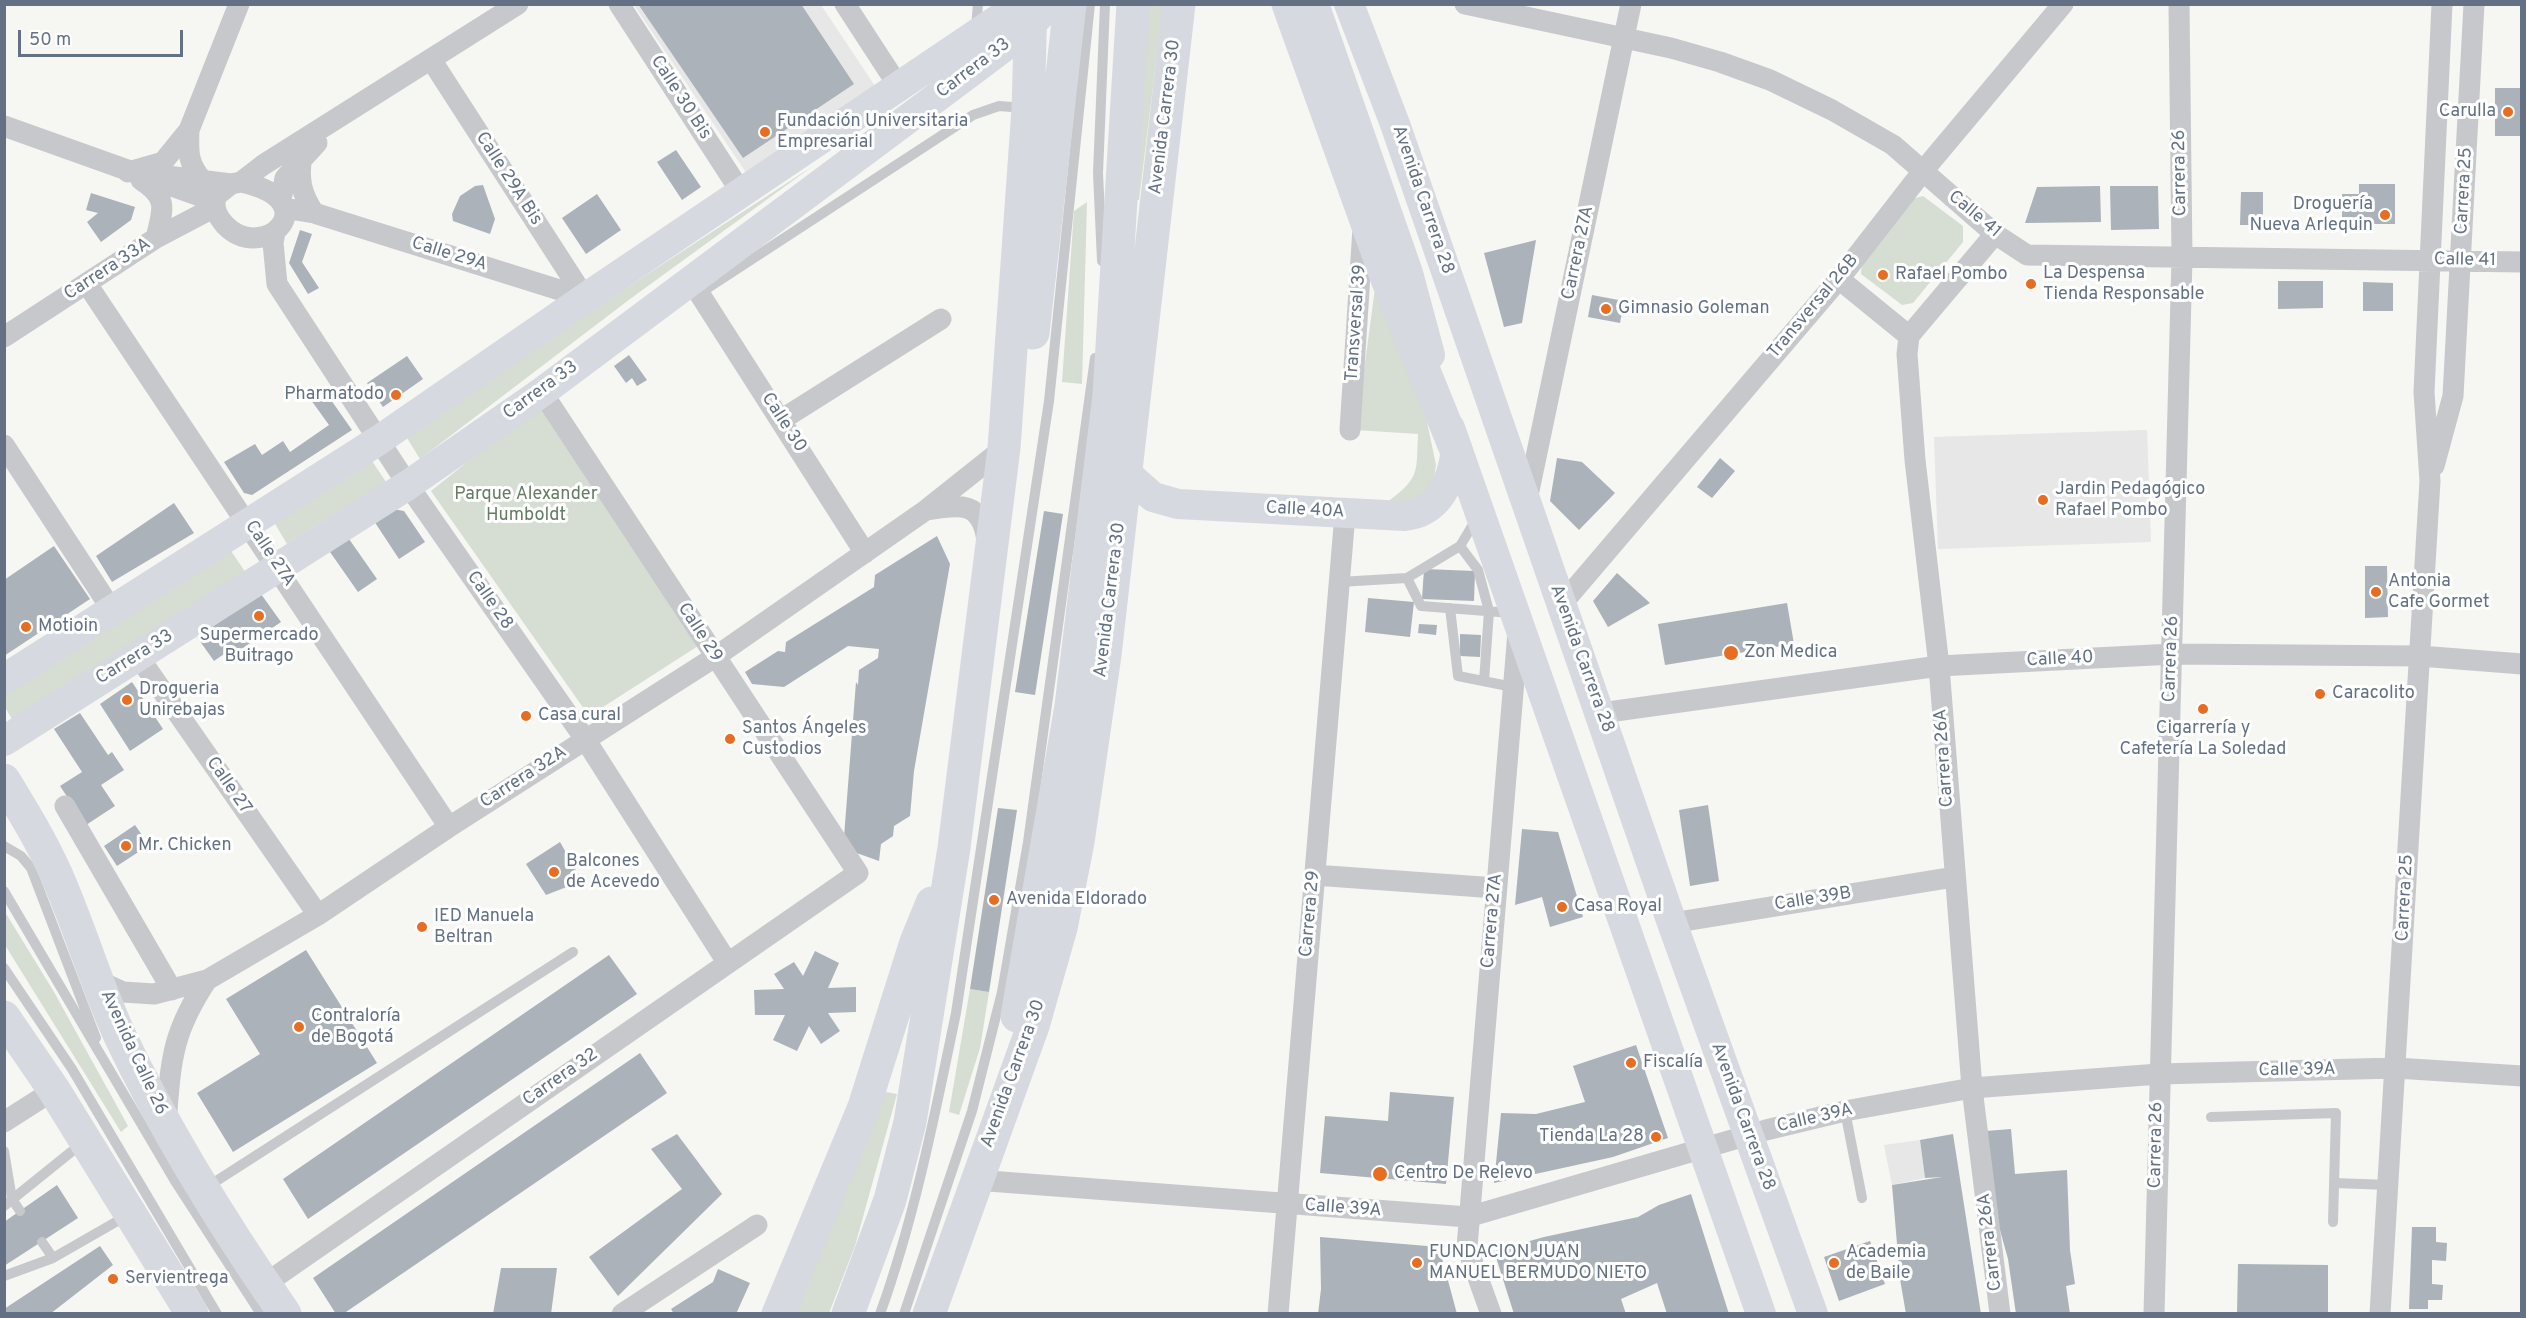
<!DOCTYPE html>
<meta charset="utf-8">
<style>
body{margin:0}
#map{position:relative;width:2526px;height:1318px;overflow:hidden;background:#f6f6f2;font-family:Overpass,sans-serif}
canvas{display:block}
.frame{position:absolute;inset:0;border:6px solid #647184;pointer-events:none}
.scale{position:absolute;left:18px;top:30px;width:165px;height:27px;box-sizing:border-box;border:3px solid #647184;border-top:0;padding-left:8px;font-size:18px;line-height:21px;white-space:nowrap;color:#647184;-webkit-text-stroke:4px #fff;paint-order:stroke}
</style>
<div id="map">
<canvas width="2526" height="1318"></canvas>
<div class="frame"></div>
<div class="scale">50 m</div>
</div>
<script>
const g = document.querySelector('canvas').getContext('2d');
g.lineJoin = 'round';
function paint(path, color) { g.fillStyle = color; g.fill(path, 'evenodd'); }
function trace(path, color, width, dash) { g.strokeStyle = color; g.lineWidth = width; g.lineCap = dash ? 'butt' : 'round'; g.setLineDash(dash || []); g.stroke(path); }
function drawText(font, color, halo, rows, align = 'center') {
  g.font = font + ' Overpass,sans-serif'; g.lineWidth = 6; g.setLineDash([]); g.textBaseline = 'middle'; g.strokeStyle = halo; g.fillStyle = color; for (const [text, x, y, turn = 0] of rows) {
    g.save(); g.translate(x, y); g.rotate((+turn || 0) * Math.PI / 180); g.textAlign = isNaN(turn) ? turn : align; if (halo) g.strokeText(text, 0, 0); g.fillText(text, 0, 0); g.restore();
  }
}
const built = new Path2D(`
 M634,5h187l56,84 -130,85z
 M2147,430l4,112 -213,7 -4,-112z
 M1920,1140l5,38 -33,7 -8,-40z`);
const green = new Path2D(`
 M1140,5h23l-24,195h-10z
 M813,166l-183,133 -210,160 -13,-21 109,-78z
 M1923,196l40,30v16l-50,61 -11,2 -41,-31 1,-12 50,-63z
 M1087,202l-5,182 -20,-2 12,-171z
 M1376,281l51,141 9,43 -4,25 -42,20v-10c31,-23 26,-30 28,-66l-62,-4z
 M542,402l156,244 -109,70 -158,-225z
 M372,461l14,21 -99,62 -13,-22z
 M231,551l15,22 -233,148 -8,-14v-13z
 M5,912l49,80 74,134 -7,6 -116,-187z
 M970,989l19,3 -9,56 -21,67 -10,-3z
 M886,1092l11,2 -42,152 -26,67 -36,1z`);
const building = new Path2D(`
 M638,4h163l53,80 -111,74z
 M2495,88h27v48h-27z
 M676,150l25,37 -19,13 -25,-38z
 M2359,184h36v40h-53v-30h17z
 M483,185l12,34 -5,15 -37,-13 -1,-7 8,-18 15,-10z
 M2100,186l1,36 -76,1 12,-36z
 M2110,186h48l1,43 -48,1z
 M2241,192h22v33h-23z
 M91,193l44,14 -4,13 -30,22 -14,-20 11,-9 -12,-3z
 M597,194l24,36 -35,24 -24,-36z
 M300,230l12,4 -10,28 17,26 -11,6 -19,-31z
 M1536,240l-14,83 -18,4 -20,-74z
 M2278,281h45v27l-45,1z
 M2363,282l30,1v28h-30z
 M1592,295l32,6 -4,22 -32,-6z
 M629,355l18,25 -10,6 -5,-8 -6,5 -12,-17z
 M407,356l16,23 -40,28 -16,-24z
 M324,390l28,40 -100,65 -8,-2 -20,-31 31,-18 7,11 21,-14 7,11 39,-27 -18,-25z
 M1557,458l25,4 33,31 -36,37 -29,-29z
 M1720,458l15,13 -23,27 -15,-11z
 M174,503l20,30 -82,49 -16,-26z
 M393,509l11,2 21,31 -26,17 -25,-38z
 M1044,511l19,3 -28,181 -20,-3z
 M937,536l13,28 -36,207 -4,45 -16,10 -1,10 -12,8 -2,17 -28,-10 -7,-14 12,-155 2,3 1,-15 19,-12 1,-9 -31,-3 -64,41 -32,-3 -7,-12 33,-21 7,1 1,-10 88,-55 1,-12z
 M349,539l28,40 -19,13 -28,-40z
 M54,546l36,53 -86,57v-76z
 M2365,566h22l1,51 -23,1z
 M1424,569l51,2 -1,30 -52,-2z
 M1617,573l33,30 -42,24 -15,-26z
 M261,594l20,28 -44,30 -3,-5 -20,14 -17,-24z
 M1368,598l46,4 -4,35 -45,-5z
 M1787,603l7,41 -129,21 -7,-41z
 M1419,624l18,1 -1,10 -18,-2z
 M1460,634l21,1 -1,22 -20,-1z
 M132,682l31,47 -33,22 -30,-47z
 M80,713l28,42 4,-3 12,18 -23,15 14,21 -29,19 -26,-39 22,-14 -28,-43z
 M1708,805l11,76 -29,5 -11,-76z
 M998,808l19,2 -28,182 -19,-3z
 M135,825l14,20 -32,21 -13,-20z
 M1522,829l36,3 25,85 -33,10 -8,-30 -27,8z
 M560,842l22,39 -36,14 -20,-31z
 M306,950l71,113 -144,89 -36,-59 63,-39 -34,-55z
 M815,951l24,12 -11,25 28,-1v25l-28,1 12,18 -19,13 -12,-18 -12,25 -24,-11 12,-25h-30l-1,-25 30,-1 -10,-15 20,-12 9,14z
 M609,955l28,39 -329,225 -25,-40z
 M1636,1045l32,93 -55,19 -119,26 7,-70 35,1 49,-12 -12,-36z
 M640,1053l27,40 -324,221h-7l-23,-36z
 M1390,1092l64,5 -8,87 -126,-11 5,-57 63,5z
 M2011,1129l4,45 52,-4 3,80 5,34 -9,2 4,28h-54l-8,-55 -10,-36 -12,-92z
 M677,1134l45,60 -104,102 -29,-39 93,-68 -31,-40z
 M1953,1134l28,180h-75l-6,-35 -8,-94 50,-8 -17,1 -5,-38z
 M57,1185l21,33 -74,48v-44z
 M1691,1194l38,120h-62l-10,-31 -36,16 5,15h-112l-20,-63 50,-14 94,-20 21,-12z
 M2412,1227h24v15l11,1 -1,18 -14,-1v24l11,1 -1,15h-14v9h-19z
 M1320,1237l119,10 18,67h-139l3,-25z
 M1870,1241l15,43 -46,17 -15,-44z
 M100,1246l13,19 -63,49h-46v-5z
 M2238,1264l90,1v49h-91z
 M501,1268h56l-6,46h-58z
 M718,1269l32,14 -14,31h-62l-3,-5 42,-27z`);
const lane = new Path2D(`
 M976,28l2,-24
 M1102,261l-4,-88 7,-169
 M697,295l276,-180 26,-9 26,2
 M1477,518l-17,28 -53,32 14,28 91,7
 M1460,546l18,24 11,41 -5,70
 M1339,582l68,-4
 M1450,608l8,68 55,11
 M4,846l17,10 10,12 65,170
 M4,891l171,290 86,133
 M4,968l68,101 145,245
 M1845,1111l17,87
 M2211,1117l125,-4 -3,109
 M4,1151l8,48 8,12
 M2334,1183l55,2
 M207,1187l366,-235
 M4,1206l67,-54 13,-8
 M42,1242l11,16
 M4,1276l49,-18 75,-43
 M880,1314c35,-97 55,-201 76,-301l93,-612 41,-397
 M904,1314l68,-203 30,-119 26,-150 67,-484`);
const street = new Path2D(`
 M619,4l122,188
 M845,4l54,83
 M1465,4l206,44 49,14 50,18 62,30 61,35 102,89 32,21 495,7
 M432,61l153,237
 M4,126l210,75
 M189,130c-1,22 -1,34 13,50
 M302,156c-4,23 -1,37 12,57
 M128,172l35,-10 26,-32 50,-126
 M167,176l64,8
 M141,180c28,18 22,29 15,58
 M241,182l22,-17 255,-161
 M241,182c89,19 22,83 -16,43 -8,-9 -12,-17 -9,-29l15,-12z
 M281,200l4,-22 32,-35
 M284,208l30,5 271,85
 M275,232l-2,11 4,41 131,201 177,254 142,223
 M1995,234l-86,102 -2,18 8,106 24,206 33,422 28,226
 M1839,279l70,57
 M87,284l362,543
 M699,293l166,260
 M4,337l152,-99 59,-31
 M781,420l160,-101
 M1350,430l13,-202
 M4,445l108,165
 M2434,466l19,-70 21,-392
 M1527,500l104,-496
 M927,510c33,-6 55,-9 60,31
 M1561,605l278,-326 84,-108 140,-167
 M138,656l180,259
 M1601,713l338,-47 234,-12 247,2 102,8
 M65,806l107,184
 M1314,875l182,13
 M1672,923l282,-46
 M99,981l24,11 31,2 53,-14 111,-65 131,-88 266,-170 211,-147 78,-62
 M4,1122l50,-32
 M166,1124c5,-63 5,-90 41,-144
 M975,1180l493,37 298,-87 79,-19 127,-23 187,-14 237,-6 126,8
 M265,1284l593,-411 -316,-481
 M622,1314l135,-89
 M1278,1314l67,-800
 M1491,1314l-24,-67 51,-615
 M2154,1314l28,-1056 -3,-254
 M2380,1314l50,-833 -6,-89 18,-388`);
const secondary = new Path2D(`
 M1314,4l94,269 22,82
 M1349,4l46,120 277,799 141,391
 M1450,428l311,886
 M1125,472l28,25 25,7 226,12c35,-3 48,-35 52,-66
 M4,679l375,-239 206,-142 436,-294
 M4,741l404,-256 134,-93 442,-330 37,-28 30,-30`);
const primary = new Path2D(`
 M4,780c19,31 38,62 53,96 23,52 39,108 63,160 46,97 104,190 165,278
 M4,1017l50,73 138,224`);
const highway = new Path2D(`
 M1288,4l99,275 69,171
 M1033,333l37,-329
 M1017,1016l54,-310 38,-311 24,-391
 M778,1314l86,-207 52,-165 16,-39
 M848,1314l42,-114 20,-78 44,-274 50,-400 24,-339 3,-105
 M929,1314l104,-288 28,-98 17,-86 27,-187 74,-651`);
const markers = [
 [2508,112,6,"#e76d22"],
 [765,132,6,"#e76d22"],
 [2385,215,6,"#e76d22"],
 [1883,275,6,"#e76d22"],
 [2031,284,6,"#e76d22"],
 [1606,309,6,"#e76d22"],
 [396,395,6,"#e76d22"],
 [2043,500,6,"#e76d22"],
 [2376,592,6,"#e76d22"],
 [259,616,6,"#e76d22"],
 [26,627,6,"#e76d22"],
 [1731,653,8,"#e76d22"],
 [2320,694,6,"#e76d22"],
 [127,700,6,"#e76d22"],
 [2203,709,6,"#e76d22"],
 [526,716,6,"#e76d22"],
 [730,739,6,"#e76d22"],
 [126,846,6,"#e76d22"],
 [554,872,6,"#e76d22"],
 [994,900,6,"#e76d22"],
 [1562,907,6,"#e76d22"],
 [422,927,6,"#e76d22"],
 [299,1027,6,"#e76d22"],
 [1631,1063,6,"#e76d22"],
 [1656,1137,6,"#e76d22"],
 [1380,1174,8,"#e76d22"],
 [1417,1263,6,"#e76d22"],
 [1834,1263,6,"#e76d22"],
 [113,1279,6,"#e76d22"]
];
const streetNames = [
 ["Carrera 33",974,69,-37],
 ["Calle 30 Bis",680,98,57],
 ["Avenida Carrera 30",1166,117,-83],
 ["Carrera 26",2181,173,-91],
 ["Calle 29A Bis",508,179,57],
 ["Carrera 25",2465,191,-87],
 ["Avenida Carrera 28",1422,200,71],
 ["Calle 41",1974,215,40],
 ["Carrera 27A",1579,253,-78],
 ["Calle 29A",449,255,17],
 ["Calle 41",2465,261,1],
 ["Carrera 33A",108,270,-33],
 ["Transversal 26B",1814,307,-50],
 ["Transversal 39",1357,323,-86],
 ["Carrera 33",541,391,-36],
 ["Calle 30",783,423,57],
 ["Calle 40A",1305,511,3],
 ["Calle 27A",269,554,56],
 ["Avenida Carrera 30",1111,600,-83],
 ["Calle 28",489,601,55],
 ["Calle 29",699,633,57],
 ["Carrera 33",135,658,-32],
 ["Avenida Carrera 28",1581,659,70],
 ["Carrera 26",2172,659,-88],
 ["Calle 40",2060,660,-3],
 ["Carrera 26A",1945,758,-94],
 ["Carrera 32A",524,778,-33],
 ["Calle 27",228,786,55],
 ["Carrera 25",2406,898,-87],
 ["Calle 39B",1813,900,-9],
 ["Carrera 29",1311,914,-85],
 ["Carrera 27A",1493,921,-85],
 ["Avenida Calle 26",133,1053,65],
 ["Calle 39A",2297,1071,-1],
 ["Avenida Carrera 30",1014,1074,-70],
 ["Carrera 32",561,1078,-35],
 ["Avenida Carrera 28",1742,1117,70],
 ["Calle 39A",1815,1119,-13],
 ["Carrera 26",2157,1145,-89],
 ["Calle 39A",1343,1209,4],
 ["Carrera 26A",1991,1242,-97]
];
const poiNames = [
 ["Carulla",2496,112,"right"],
 ["Fundación Universitaria",777,122],
 ["Empresarial",777,143],
 ["Droguería",2373,205,"right"],
 ["Nueva Arlequin",2373,226,"right"],
 ["La Despensa",2043,274],
 ["Tienda Responsable",2043,295],
 ["Rafael Pombo",1895,275],
 ["Gimnasio Goleman",1618,309],
 ["Pharmatodo",384,395,"right"],
 ["Jardin Pedagógico",2055,490],
 ["Rafael Pombo",2055,511],
 ["Antonia",2388,582],
 ["Cafe Gormet",2388,603],
 ["Motioin",38,627],
 ["Supermercado",259,636,"center"],
 ["Buitrago",259,657,"center"],
 ["Zon Medica",1744,653],
 ["Drogueria",139,690],
 ["Unirebajas",139,711],
 ["Caracolito",2332,694],
 ["Casa cural",538,716],
 ["Santos Ángeles",742,729],
 ["Custodios",742,750],
 ["Cigarrería y",2203,729,"center"],
 ["Cafetería La Soledad",2203,750,"center"],
 ["Mr. Chicken",138,846],
 ["Balcones",566,862],
 ["de Acevedo",566,883],
 ["Avenida Eldorado",1006,900],
 ["Casa Royal",1574,907],
 ["IED Manuela",434,917],
 ["Beltran",434,938],
 ["Contraloría",311,1017],
 ["de Bogotá",311,1038],
 ["Fiscalía",1643,1063],
 ["Tienda La 28",1644,1137,"right"],
 ["Centro De Relevo",1394,1174],
 ["FUNDACION JUAN",1429,1253],
 ["MANUEL BERMUDO NIETO",1429,1274],
 ["Academia",1846,1253],
 ["de Baile",1846,1274],
 ["Servientrega",125,1279]
];
const parkNames = [
 ["Parque Alexander",526,495],
 ["Humboldt",526,516]
];
paint(built, '#e6e7e6');
paint(green, '#d6ddd3');
paint(building, '#abb2b9');
trace(lane, '#c6c8cc', 10);
trace(street, '#c6c8cc', 21);
trace(secondary, '#d6d9df', 30);
trace(primary, '#d6d9df', 33);
trace(highway, '#d6d9df', 33);
for (const [x, y, r, color] of markers) { const dot = new Path2D(); dot.arc(x, y, r, 0, 2 * Math.PI); g.fillStyle = color; g.fill(dot); trace(dot, '#fff', 2); }
drawText('18px', '#647184', '#fff', streetNames);
drawText('18px', '#647184', '#fff', poiNames, 'left');
drawText('18px', '#657b63', '#fff', parkNames);
</script>
